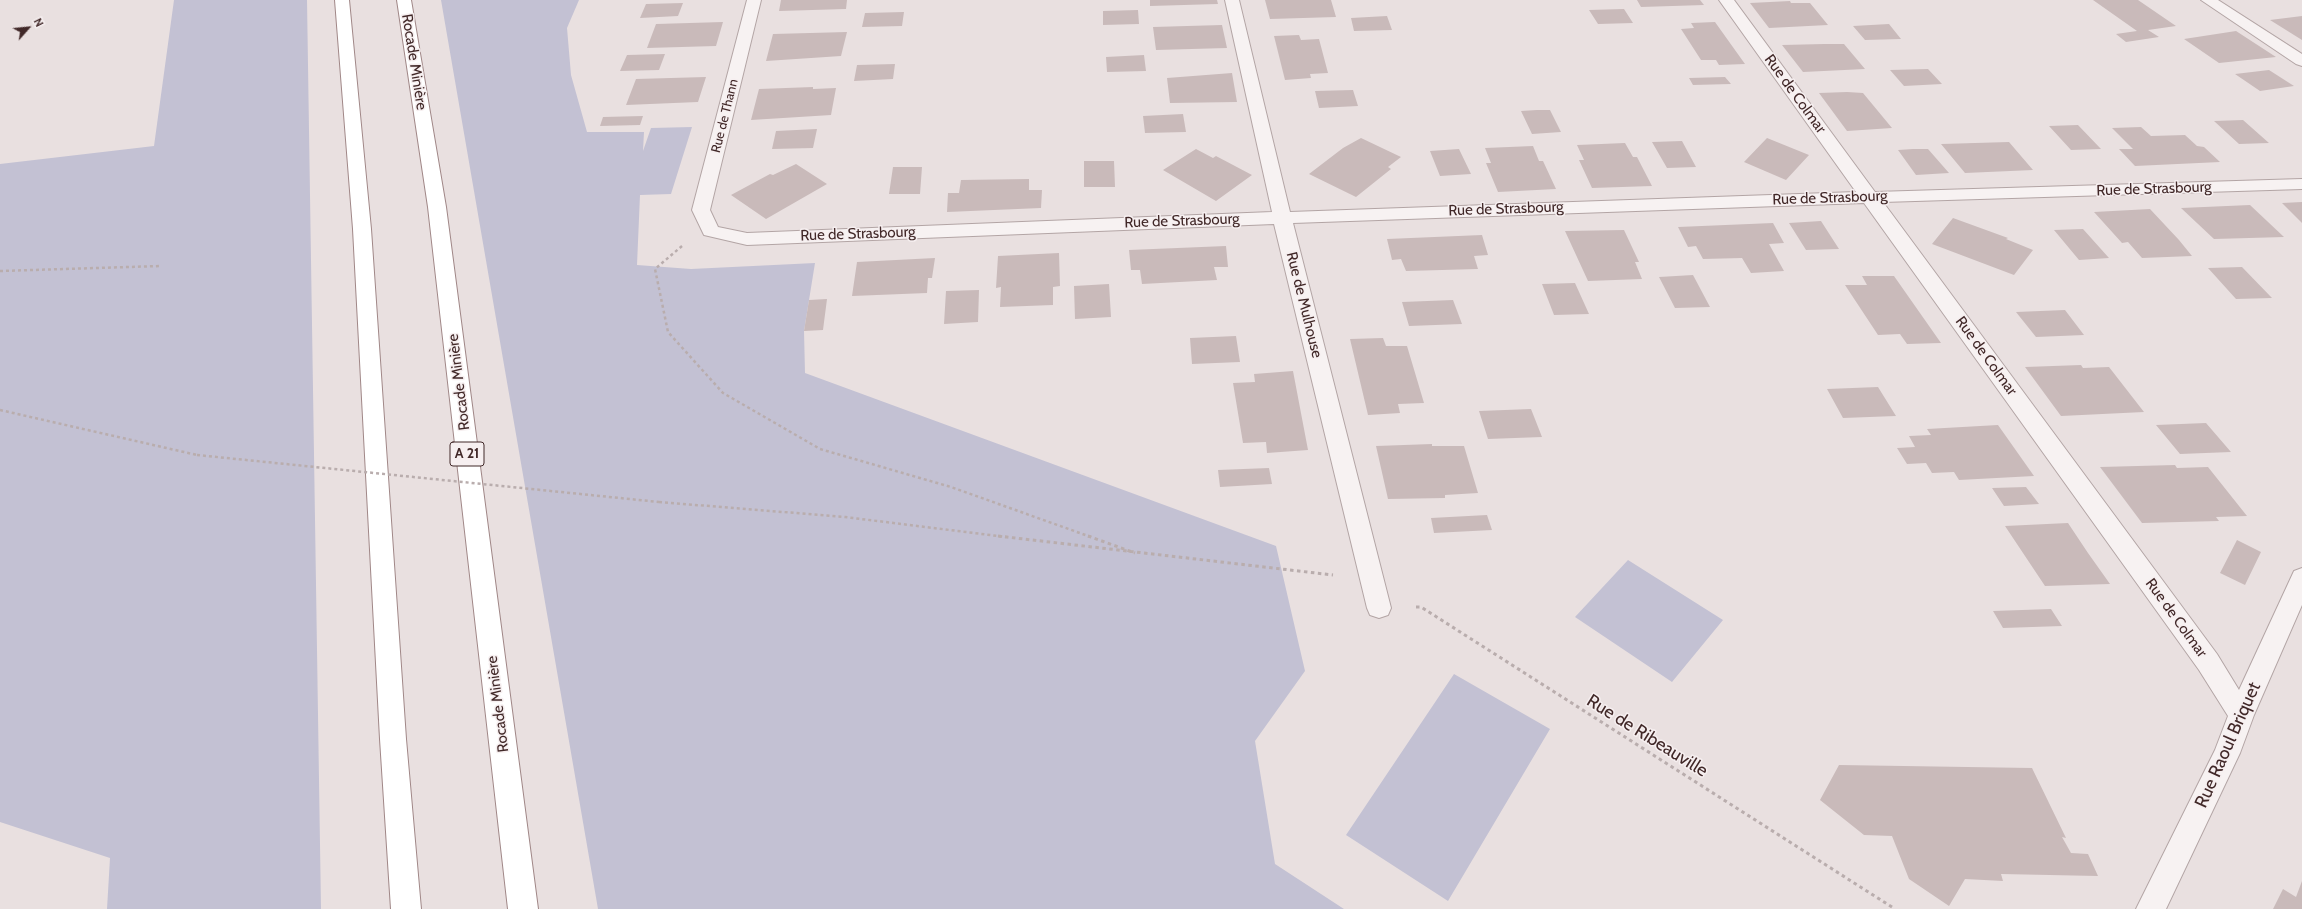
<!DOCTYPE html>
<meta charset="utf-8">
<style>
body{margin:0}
#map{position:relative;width:2302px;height:909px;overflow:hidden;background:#e9e0e0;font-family:Cabin,sans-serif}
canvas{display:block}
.north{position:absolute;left:8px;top:8px;width:40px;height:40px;-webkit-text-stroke:3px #f6eff0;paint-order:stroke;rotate:63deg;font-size:11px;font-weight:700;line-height:16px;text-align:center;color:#412828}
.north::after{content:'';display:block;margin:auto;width:14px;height:18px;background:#412828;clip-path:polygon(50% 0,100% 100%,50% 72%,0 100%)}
</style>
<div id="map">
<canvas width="2302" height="909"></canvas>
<div class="north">N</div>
</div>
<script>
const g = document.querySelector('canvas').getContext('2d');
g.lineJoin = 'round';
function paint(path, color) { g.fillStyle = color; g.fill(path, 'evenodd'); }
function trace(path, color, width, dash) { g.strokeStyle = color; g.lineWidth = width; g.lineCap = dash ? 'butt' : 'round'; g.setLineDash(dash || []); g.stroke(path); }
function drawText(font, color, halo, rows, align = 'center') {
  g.font = font + ' Cabin,sans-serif'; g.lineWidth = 3; g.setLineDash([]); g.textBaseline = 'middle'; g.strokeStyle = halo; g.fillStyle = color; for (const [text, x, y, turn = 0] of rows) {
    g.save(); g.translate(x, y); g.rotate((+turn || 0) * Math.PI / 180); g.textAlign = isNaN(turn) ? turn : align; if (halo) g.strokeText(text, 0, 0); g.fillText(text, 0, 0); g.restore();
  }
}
const green = new Path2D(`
 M174,0h133l14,909h-214l3,-51 -110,-36v-658l154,-18z
 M441,0h138l-12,28 4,47 16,57h57l-1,19 8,-23 41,-1 -21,67 -31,1 -3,70 54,4 124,-6 -11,68 1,42 471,173 29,125 -50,70 20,123 69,45h-746z
 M1628,560l95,60 -51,62 -97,-65z
 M1454,674l96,55 -102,172 -102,-66z`);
const building = new Path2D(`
 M781,0h66l-1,9 -67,2z
 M1150,0h67l1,4 -68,2z
 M1265,0h66l5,17 -66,2z
 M1637,0h63l4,5 -63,2z
 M2093,0h45l38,26 -28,4 11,7 -33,5 -10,-8 21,-3z
 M1790,1l1,2h19l18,22 -59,3 -19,-25z
 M683,3l-5,13 -38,2 6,-14z
 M1624,9l9,14 -35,1 -9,-14z
 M1138,10l1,14 -36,1v-14z
 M904,12l-2,14 -40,1 3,-14z
 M1387,16l5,14 -38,1 -3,-13z
 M2302,16v24l-32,-20z
 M723,22l-7,24 -69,2 9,-24z
 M1715,22l30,42 -26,1 -3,-5h-15l-20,-31 13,-1 -3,-5z
 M1889,24l12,15 -36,1 -12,-14z
 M1222,25l5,23 -71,2 -3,-23z
 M2236,31l40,26 -57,6 -35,-24z
 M847,32l-6,24 -75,5 7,-27z
 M1299,35l2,5 18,-1 9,34 -18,1 1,4 -26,2 -11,-44z
 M1824,44h20l21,25 -62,3 -21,-27z
 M665,54l-6,16 -39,1 7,-16z
 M1144,55l2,16 -39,1 -1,-15z
 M895,64l-2,15 -39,2 3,-16z
 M1928,69l14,15 -38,2 -14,-16z
 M2269,70l25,16 -34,5 -25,-17z
 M1232,73l5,29 -67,1 -3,-25z
 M706,77l-8,25 -72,3 10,-26z
 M1725,77l6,7 -38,1 -4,-7z
 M813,87v2l23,-1 -5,27 -80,5 8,-31z
 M1353,90l5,16 -39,2 -4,-17z
 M1847,92l16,1 29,35 -45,3 -28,-38z
 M1537,110h13l11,22 -29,2 -11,-23z
 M1183,114l3,18 -41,1 -2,-17z
 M643,116l-3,9 -40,1 3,-9z
 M2243,120l26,23 -30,1 -25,-23z
 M2078,125l23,24 -30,1 -22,-24z
 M2141,127l10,9 34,-1 12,11 7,1 16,15 -85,4 -16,-17h14l-21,-21z
 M817,129l-4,19 -41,1 4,-18z
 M1361,138l40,19 -13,10 3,2 -35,28 -47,-23 34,-26z
 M1767,138l42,17 -23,25 -42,-18z
 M1682,141l14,26 -29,1 -15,-26z
 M2009,142l24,28 -68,3 -24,-29z
 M1625,143l8,14h4l15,29 -60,2 -13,-28h5l-7,-15z
 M1533,146l6,15h4l13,28 -58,3 -12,-29h5l-6,-15z
 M1196,149l17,9 3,-2 36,19 -36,26 -53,-31z
 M1459,149l12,25 -31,2 -10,-25z
 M1913,149h15l21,24 -33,2 -18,-25z
 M1084,161h30l1,26h-31z
 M796,164l31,20 -61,35 -35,-24 39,-21 3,1z
 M893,167h29l-2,27h-31z
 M1029,179v11h13l-1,18 -94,4 1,-19h11l2,-13z
 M2302,202v21l-20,-20z
 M2250,205l34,32 -70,2 -33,-31z
 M2150,209l29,31 13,16 -50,2 -14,-16 -6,1 -28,-31z
 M1953,218l55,20 -2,1 27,11 -19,25 -82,-31z
 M1821,221l18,28 -33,1 -17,-27z
 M1773,223l11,20 -15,1 15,27 -33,2 -9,-15 -39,1 -7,-13 -8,1 -10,-20z
 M2083,229l26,29 -30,2 -25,-30z
 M1624,230l15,32h-4l7,17 -54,2 -23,-50z
 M1482,235l6,20 -14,1 4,13 -72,2 -5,-12 -9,1 -5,-21z
 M1226,246l2,21h-14l3,13 -75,4 -2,-14h-9l-2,-20z
 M1059,253l1,33 -7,1v18l-53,2 1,-20 -5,1 2,-32z
 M935,258l-3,20h-4l-1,15 -75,3 5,-34z
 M2242,267l30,31 -36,1 -28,-31z
 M1693,275l17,32 -35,1 -16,-31z
 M1862,276h32l47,67 -34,1 -7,-10 -22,1 -33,-50h22z
 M1575,283l14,31 -35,1 -12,-31z
 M1109,284l2,33 -36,2 -1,-33z
 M979,290l-1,32 -34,2 2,-33z
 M827,299l-4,31 -19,1 5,-31z
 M1453,300l9,24 -53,2 -7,-24z
 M2065,310l19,25 -48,2 -20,-25z
 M1236,336l4,26 -48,2 -2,-26z
 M1383,338l3,8h21l17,57 -26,1 2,9 -32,2 -18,-76z
 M2081,365l2,3 26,-1 35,45 -83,4 -36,-49z
 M1293,371l15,79 -41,3 -1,-11 -23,1 -10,-60 22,-1 -1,-8z
 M1878,387l18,29 -53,2 -16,-29z
 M1531,409l11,28 -54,2 -9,-28z
 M2206,423l25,29 -51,2 -24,-29z
 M1998,425l36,51 -75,4 -5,-8 -22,1 -6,-10 -19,1 -10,-16 18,-1 -6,-11 22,-1 -4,-6z
 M1432,444v2h32l14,47 -33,2v3l-57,1 -12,-53z
 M2175,465l2,3 31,-1 39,49 -31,1 3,4 -77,2 -42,-56z
 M1269,468l3,16 -52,3 -2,-17z
 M2026,487l13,17 -35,2 -12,-18z
 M1487,515l5,15 -58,3 -3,-15z
 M2068,523l20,30 22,31 -65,2 -40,-60z
 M2237,540l24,12 -16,33 -25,-12z
 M2051,609l11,17 -59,2 -10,-17z
 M1839,765l193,3 34,70 -4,-1 9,16 17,1 10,22 -97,-2 2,7 -38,-2 -16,27 -40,-27 -17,-43 -28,-1 -44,-35z
 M2302,881v28h-29l10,-20 13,8z`);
const pathFar1 = new Path2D(`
 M682,246l-27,23 13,63 55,61 97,56 131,38 140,50
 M0,271l161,-5
 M0,410l197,45
 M659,502l186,15 161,20`);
const path = new Path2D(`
 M998,536l335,39
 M1088,536l47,17
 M1416,607h5l474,302`);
const street = new Path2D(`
 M747,0h14l-51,210 8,17 29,6 525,-21 -47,-212h14l51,212 566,-20 -137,-192h15l141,192 427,-13v10l-419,13 334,452 22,36 55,-119 8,-3v37l-48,110 -14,38 -74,156h-30l79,-159 13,-34 -29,-46 -335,-467 -571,20 98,385 -3,7 -9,3 -9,-3 -3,-7 -93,-384 -527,21 -43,-10 -12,-25z
 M2201,0h17l84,54v12l-6,-2z`);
const highway = new Path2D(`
 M335,0h14l22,229 35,510 15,170h-30l-11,-170 -27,-510z
 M397,0h14l35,207 92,702h-30l-80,-702z`);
const pathBridge = new Path2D(`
 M197,455l462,47`);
const farStreetnames = [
 ["Rue de Thann",725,116,-76]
];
const shields = [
 [467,454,34]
];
const shieldNames = [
 ["A 21",467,454]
];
const streetNames = [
 ["Rocade Minière",414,62,81],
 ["Rue de Colmar",1795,94,54],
 ["Rue de Strasbourg",2154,189,-2],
 ["Rue de Strasbourg",1830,198,-2],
 ["Rue de Strasbourg",1506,209,-2],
 ["Rue de Strasbourg",1182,221,-2],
 ["Rue de Strasbourg",858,234,-2],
 ["Rue de Mulhouse",1304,305,76],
 ["Rue de Colmar",1986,356,54],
 ["Rocade Minière",459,382,-97],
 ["Rue de Colmar",2176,618,54],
 ["Rocade Minière",498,704,-97]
];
const nearStreetnames = [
 ["Rue de Ribeauville",1647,736,32],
 ["Rue Raoul Briquet",2228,745,-66]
];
paint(green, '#c3c1d3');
paint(building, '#c9baba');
trace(street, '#b3a5a5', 2);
trace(highway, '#a08787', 2);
trace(pathFar1, '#b9adad', 2.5, [3, 3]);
trace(path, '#b9adad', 3, [3.5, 3.5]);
paint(street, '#f7f2f2');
paint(highway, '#fff');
trace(pathBridge, '#b9adad', 2.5, [3, 3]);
drawText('13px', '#412828', '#f6eff0', farStreetnames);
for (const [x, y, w] of shields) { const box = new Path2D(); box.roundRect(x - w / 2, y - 12, w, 24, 3); g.fillStyle = '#f6eff0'; g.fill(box); trace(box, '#412828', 1); }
drawText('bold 14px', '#412828', null, shieldNames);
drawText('15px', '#412828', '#f6eff0', streetNames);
drawText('18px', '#412828', '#f6eff0', nearStreetnames);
</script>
